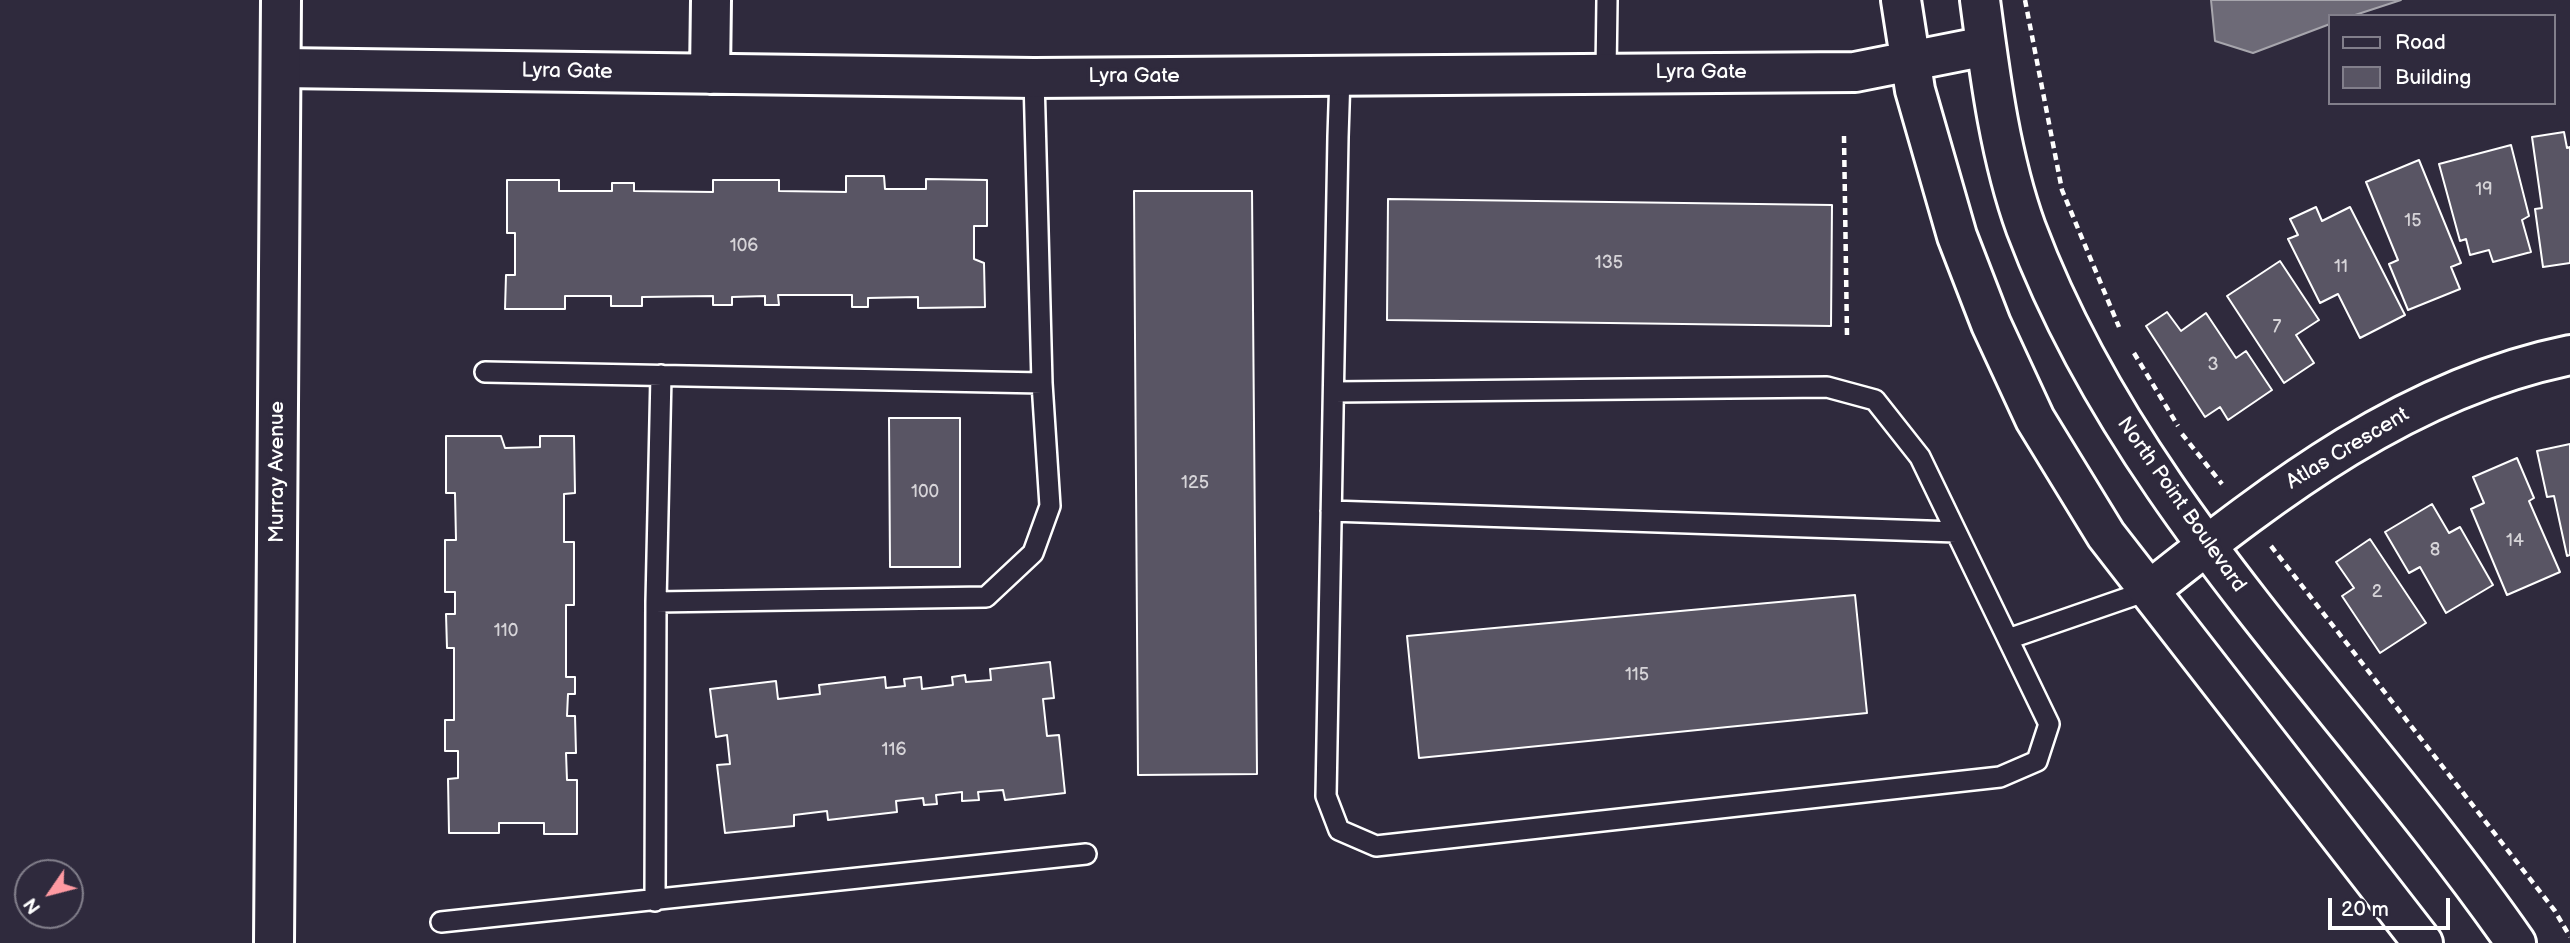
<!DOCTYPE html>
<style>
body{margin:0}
#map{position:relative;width:2570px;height:943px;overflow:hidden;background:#2f2a3d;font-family:"Balsamiq Sans",sans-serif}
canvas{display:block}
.legend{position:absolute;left:2328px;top:14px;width:228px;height:91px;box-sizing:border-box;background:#2f2a3d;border:2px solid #827f8b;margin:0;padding:9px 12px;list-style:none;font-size:21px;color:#fff}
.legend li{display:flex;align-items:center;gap:14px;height:35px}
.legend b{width:35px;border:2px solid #827f8b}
.north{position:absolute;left:14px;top:859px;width:70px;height:70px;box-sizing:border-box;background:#2f2a3d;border:2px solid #827f8b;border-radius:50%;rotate:235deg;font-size:19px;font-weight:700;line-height:28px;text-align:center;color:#fff}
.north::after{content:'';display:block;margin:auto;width:24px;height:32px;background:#ff9aa2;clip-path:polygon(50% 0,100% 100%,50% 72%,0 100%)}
.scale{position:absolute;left:2328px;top:898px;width:122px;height:32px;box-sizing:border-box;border:4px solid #fff;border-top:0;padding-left:9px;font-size:21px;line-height:24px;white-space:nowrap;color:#fff;-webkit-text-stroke:5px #2f2a3d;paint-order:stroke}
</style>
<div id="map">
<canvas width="2570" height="943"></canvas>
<ul class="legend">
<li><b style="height:9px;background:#2f2a3d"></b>Road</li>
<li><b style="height:19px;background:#595564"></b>Building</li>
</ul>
<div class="north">N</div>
<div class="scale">20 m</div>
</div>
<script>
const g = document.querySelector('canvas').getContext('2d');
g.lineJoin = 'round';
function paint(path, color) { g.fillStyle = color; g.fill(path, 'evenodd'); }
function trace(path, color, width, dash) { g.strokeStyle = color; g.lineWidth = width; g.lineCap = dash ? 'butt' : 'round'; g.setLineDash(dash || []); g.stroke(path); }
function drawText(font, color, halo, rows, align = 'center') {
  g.font = font + ' "Balsamiq Sans",sans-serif'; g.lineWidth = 7; g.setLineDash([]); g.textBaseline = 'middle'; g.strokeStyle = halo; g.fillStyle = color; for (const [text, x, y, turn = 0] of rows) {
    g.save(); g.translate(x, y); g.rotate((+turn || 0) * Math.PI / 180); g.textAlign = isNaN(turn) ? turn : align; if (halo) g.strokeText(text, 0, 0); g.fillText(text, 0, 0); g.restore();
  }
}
const water = new Path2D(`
 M2211,0h190l-49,16h-22v8l-77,29 -38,-12z`);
const building = new Path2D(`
 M2564,132l3,16 3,-1v116l-27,4 -8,-58 7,-1 -10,-71z
 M2511,145l18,71 -7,4 9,32 -38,10 -4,-12 -19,5 -4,-16 -6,2 -21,-77z
 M2419,160l42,103 -10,4 9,22 -52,21 -19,-46 9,-4 -32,-78z
 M846,176h38l1,13h41v-10l61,1v46h-13v33l10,4 1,44 -67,1v-11l-50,1v9h-16v-12h-74l1,10h-14v-9l-33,1v8h-19v-9l-71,1v9h-31v-10h-46v13h-60l1,-34h9v-42h-8v-53h52v11h53v-8h22v8l79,1v-12h66v11l67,1z
 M1134,191h118l5,583 -119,1z
 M1388,199l444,6 -1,121 -444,-6z
 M2316,207l6,14 28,-14 55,108 -45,23 -22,-44 -18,9 -32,-64 10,-4 -8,-16z
 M2280,261l39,59 -23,15 18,28 -30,20 -57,-87z
 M2167,312l14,19 25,-18 30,45 10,-7 26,39 -44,30 -8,-13 -15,10 -59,-91z
 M889,418h71v149h-70z
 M446,436h55l4,12 35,-1v-11h34l1,57 -11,1v48h10v63h-8v72h9v17h-7l-1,22h8l1,37h-10l1,27h10v54h-33v-11h-45v10h-50l-1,-54 10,-1v-27h-13v-31h9v-72h-7l-1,-34h9v-22h-10v-52h11l-1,-47h-9z
 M2570,444v111l-3,1 -13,-60 -7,1 -10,-46z
 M2517,458l17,40 -5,3 31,71 -53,23 -36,-86 13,-6 -11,-26z
 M2432,504l17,29 11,-6 33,58 -47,28 -26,-46 -11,6 -24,-41z
 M2370,539l56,84 -46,30 -38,-57 12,-8 -18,-26z
 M1855,595l12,118 -448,45 -12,-122z
 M1050,662l4,36 -11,1 4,37 12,-1 6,58 -60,7 -2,-10 -25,2 1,8 -17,1v-9l-26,3 1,9 -13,1 -1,-7 -27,3 1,11 -69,8 -1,-9 -33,4v11l-69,7 -8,-68 13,-1 -3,-29 -11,2 -6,-48 66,-8 2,18 42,-5 -1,-9 66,-8 1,11 19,-2 -1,-7 17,-2 1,12 31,-4 -1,-8 13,-2 1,7 25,-2 -1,-11z`);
const path = new Path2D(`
 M2025,0l37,190 57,137
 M1844,136l3,199
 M2134,353l44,73
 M2182,434l40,50
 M2271,546l284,365 15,26`);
const lane = new Path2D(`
 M1606,73l1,-73
 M485,372l557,11 -8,-305
 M661,375l-5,227 330,-5 47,-44 17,-47 -8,-123
 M1334,392l493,-5 48,13 45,57 129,267 -12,37 -37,16 -624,69 -37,-16 -13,-34 12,-659 2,-61
 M1331,511l625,21
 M2008,639l142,-49
 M655,901l1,-299
 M441,922l645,-68`);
const street = new Path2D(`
 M1901,0l14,90 42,146 34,88 44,95 71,116 317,408
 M1980,0c10,76 20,156 46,228 103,275 325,478 490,715
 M281,68l753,10 821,-6 131,-26
 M710,74l1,-74
 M2150,590c127,-101 258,-202 420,-235`);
const secondary = new Path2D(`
 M274,943l7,-943`);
const numberNames = [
 ["19",2484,190],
 ["15",2413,221],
 ["106",744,246],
 ["135",1609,263],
 ["11",2341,267],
 ["7",2277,327],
 ["3",2213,365],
 ["125",1195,483],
 ["100",925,492],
 ["14",2515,541],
 ["8",2435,550],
 ["2",2377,592],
 ["110",506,631],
 ["115",1637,675],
 ["116",894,750]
];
const streetNames = [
 ["Lyra Gate",567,72,1],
 ["Lyra Gate",1701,73],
 ["Lyra Gate",1134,77],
 ["Atlas Crescent",2348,449,-31],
 ["Murray Avenue",278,472,-90],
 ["North Point Boulevard",2181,505,55]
];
paint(water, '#6d6a77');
trace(water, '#a7a6ad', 2);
paint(building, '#595564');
trace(building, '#fff', 2);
trace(lane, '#fff', 24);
trace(street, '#fff', 44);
trace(secondary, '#fff', 44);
trace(path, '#fff', 4.5, [7, 5]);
trace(lane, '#2f2a3d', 19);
trace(street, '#2f2a3d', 38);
trace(secondary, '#2f2a3d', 38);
drawText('18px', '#d6d4d8', null, numberNames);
drawText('21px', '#fff', '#2f2a3d', streetNames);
</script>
